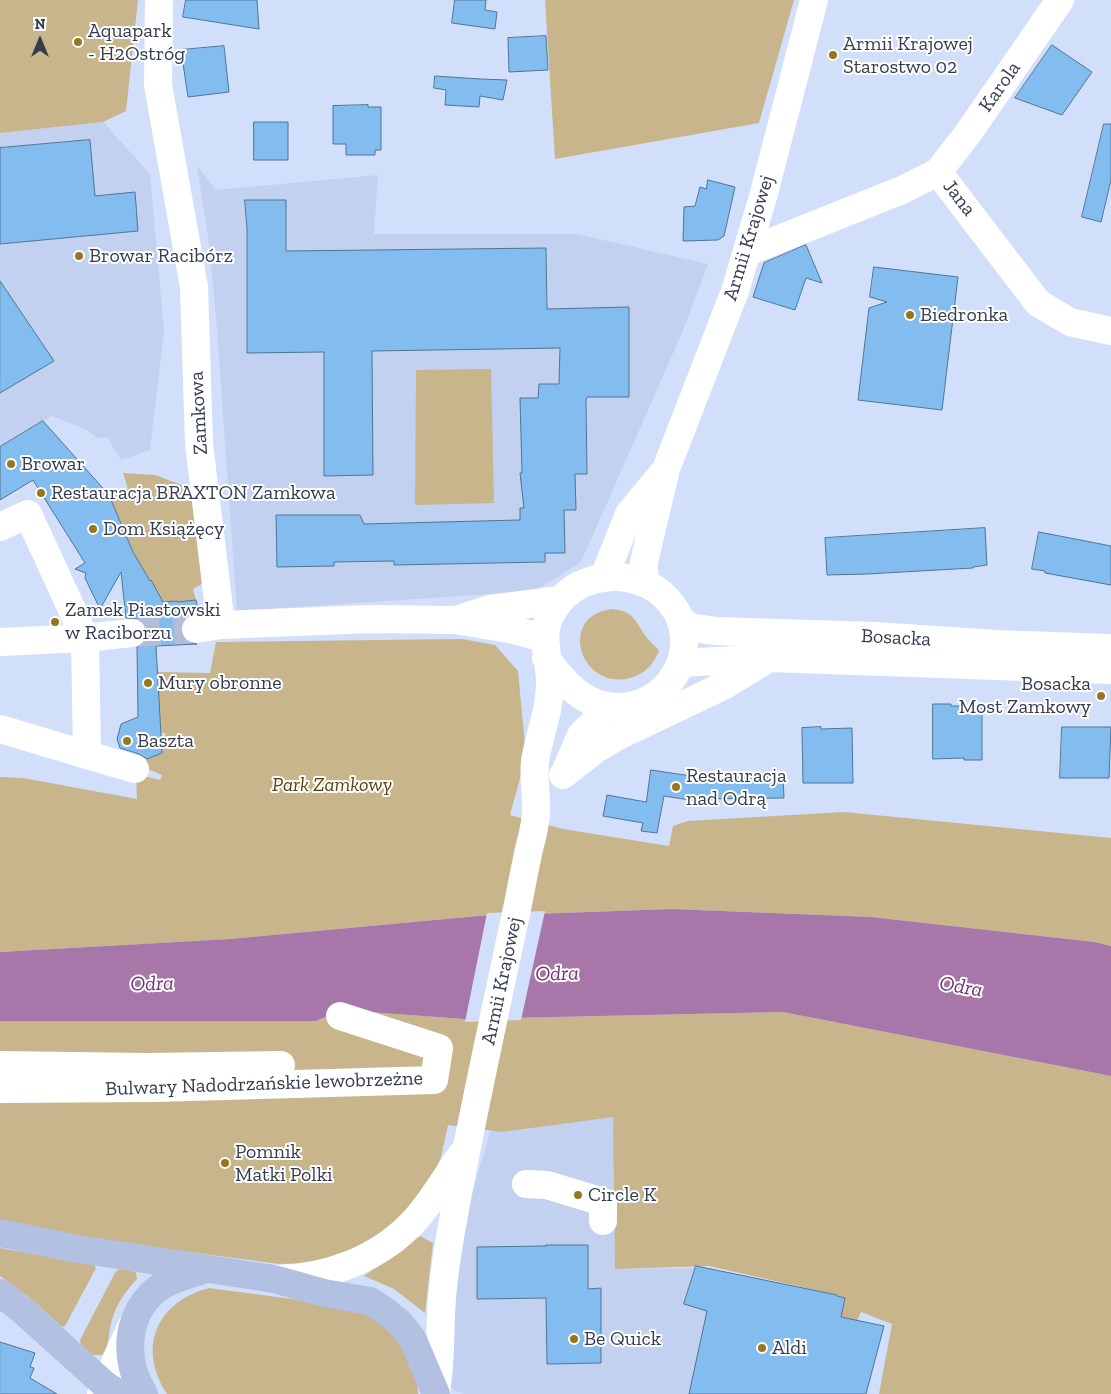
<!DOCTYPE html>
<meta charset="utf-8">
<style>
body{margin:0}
#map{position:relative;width:1111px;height:1394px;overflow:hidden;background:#d2dffb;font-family:"Zilla Slab",serif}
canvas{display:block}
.north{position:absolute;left:15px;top:15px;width:50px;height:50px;-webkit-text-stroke:4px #fff;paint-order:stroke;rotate:0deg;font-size:14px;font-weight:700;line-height:20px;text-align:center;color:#343c4e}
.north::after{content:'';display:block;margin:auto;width:18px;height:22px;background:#343c4e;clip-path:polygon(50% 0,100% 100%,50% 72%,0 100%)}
</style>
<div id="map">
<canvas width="1111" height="1394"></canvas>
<div class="north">N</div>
</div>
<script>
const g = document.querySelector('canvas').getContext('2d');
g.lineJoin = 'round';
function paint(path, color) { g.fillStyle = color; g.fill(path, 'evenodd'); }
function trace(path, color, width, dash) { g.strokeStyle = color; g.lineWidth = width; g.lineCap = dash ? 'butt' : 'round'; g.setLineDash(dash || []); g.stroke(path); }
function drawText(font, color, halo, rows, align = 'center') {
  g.font = font + ' "Zilla Slab",serif'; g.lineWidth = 4; g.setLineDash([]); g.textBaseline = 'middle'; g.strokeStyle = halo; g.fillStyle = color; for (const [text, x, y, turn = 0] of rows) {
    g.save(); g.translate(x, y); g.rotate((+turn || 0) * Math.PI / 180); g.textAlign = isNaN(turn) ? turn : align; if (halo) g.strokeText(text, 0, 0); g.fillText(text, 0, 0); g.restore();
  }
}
const built = new Path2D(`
 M103,122l47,52 14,157 -14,119 -29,10 -14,-23 -9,1 -13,-9 -33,-13 -42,25 -10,59v-367z
 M197,166l19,24 162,-15 -4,59h203l131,30 -26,69 -101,229 -46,29 -298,20 -21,-295 -8,-79z
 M614,1116l1,153 94,-1 128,27 -23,99h-350l-16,-7 2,-54 13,-109 28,-94 11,2z`);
const green = new Path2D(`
 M0,0h138l-12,111 -23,11 -103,11z
 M545,0h249l-35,123 -204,36z
 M491,369l3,134 -79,2 1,-135z
 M123,473l32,2 38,14 10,94 -10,6 3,11 -19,2 -1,-1 -17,1 -1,-8 -7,-14 -1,1 -12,-18 -29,-68 19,-6z
 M612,609c24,2 24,15 36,30 3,4 8,7 11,12 -6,14 -14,23 -29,27 -49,13 -74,-62 -18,-69z
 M462,639l33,6 23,26 8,85 -16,59 53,14 106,17 4,-20 15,-5 156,-9 267,26v108l-16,-4 -224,-25 -199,-8 -194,7 -248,23 -230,13v-175l23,1 114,21 -1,-25 24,6 2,-5 -19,-8 4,-8 15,-6 -1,-10 5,-1 -1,-9h-4l-4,-61 53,1 6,-31z
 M342,1010l122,9 319,-7 328,64v318h-232l13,-70 -31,-12 -36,82 4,-62 8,-37 -128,-29 -94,3 -2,-152 -111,15 -54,-7 -7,32 -9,22 -41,49 -43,23 -38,12 -31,1 -171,-23 -108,-19v-201h316z
 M420,1236l13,7 -8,70 -31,-24 -30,-13z
 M0,1248l94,17 2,3 -31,58 -3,1 -31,-28 -31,-23z
 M121,1269l15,3 1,7c-11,12 -21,25 -25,41 -4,11 -2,26 -10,35h-9l-12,-10 -1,-5 36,-69z
 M209,1288l151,20 35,24 22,46 1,16h-251c-30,-46 -11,-92 42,-106z`);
const water = new Path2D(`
 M672,909l199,8 224,25 16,4v130l-328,-64 -319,7 -122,-9 -26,11h-316v-69l230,-13 248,-23z`);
const pier = new Path2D(`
 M545,911l-24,109 -56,2 22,-109z`);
const building = new Path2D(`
 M186,0h71l2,29 -76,-12z
 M455,0h31l-1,10 12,2 -2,17 -43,-6z
 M546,36l2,34 -39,2 -1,-34z
 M1052,45l40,27 -30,43 -47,-17z
 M224,46l5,46 -41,5 -7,-47z
 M435,76l46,3 26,1 -4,20 -23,-4 -1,11 -34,-2 1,-15 -12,-2z
 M368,105v2h13v43h-6v5h-29v-11h-13v-38z
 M254,122h34v38h-34z
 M1104,124h7v56l-10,42 -19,-5z
 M90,140l5,56 40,-4 3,39 -138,13v-96z
 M708,180l27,7 -11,49 -6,4 -35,1 1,-34 11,-1 5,-19 6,2z
 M245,200h41v51l260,-3 1,61 82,-2v90h-42l-1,3 1,74h-12l1,36h-12l1,43h-20v9l-151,3v-4l-60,1v4l-57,1 -1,-52h84l4,9 156,-4v-12h4l-4,-35h2l-2,-75h18l1,-14h20l1,-36 -188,3 1,124 -49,1v-124l-77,1v-124z
 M806,245l16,38 -16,-5 -11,32 -42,-13 11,-34z
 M874,267l84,10 -16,133 -84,-10 11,-92 18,-6 -17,-5z
 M0,281l54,80 -54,32z
 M43,421l66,74 24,57 17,29 1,-1 12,22 14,-1v1l19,-2 3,13 -13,4 -5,7v7l3,8 6,4 7,1 -41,2 6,107 -15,6 -8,-5 -19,-6 -3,-9 4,-15 17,-7 -1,-70 5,-2 4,-5 2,-8 -3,-8 -6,-5 -13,-1 -5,-46 -21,37 -15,-31 1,-5 -11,-4 10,-6 -52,-83 -33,20v-53z
 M985,528l2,37 -14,2v1l-106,6 -40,1 -2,-37z
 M1039,532l72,14v39l-66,-12v-2l-13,-2z
 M933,704h18v2h31v54h-18v-2l-31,1z
 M821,727v2l31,-1 1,55h-50l-1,-55z
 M1062,727h49l-2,51h-49z
 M651,770l54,8 78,-2 1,22 -81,1v3l-39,-6 -7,37 -16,-2 2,-8 -40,-7 4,-21 39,7z
 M546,1245h42v44l13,-1v75l-54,1 -1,-66 -69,1v-52l69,-1z
 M696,1266l141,29v1l8,2 -4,19 43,9 -18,68h-177l18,-83 -23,-7z
 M0,1342l35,11 -5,14 4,1 -4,10 27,16h-57z`);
const minorTunnel = new Path2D(`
 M132,633l64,-4`);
const minor = new Path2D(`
 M159,0l-1,85 36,202 5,157 22,181
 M938,172l31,-40 91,-132
 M747,252l155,-62 36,-18 100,131 32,19 41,9
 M0,527l28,-13 57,124 2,117 48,14
 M604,577l25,-63 34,-41
 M644,583v-21l22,-93 69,-178 28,-94 51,-197
 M458,619l32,-10 69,-9
 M682,622l11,6 23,3 160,5 119,8 116,4
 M196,629l25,-4 150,-6 84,1 54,9 35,9
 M0,642l85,-4 47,-5
 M681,663l89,-5 341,12
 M0,729l87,26
 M566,770l15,-35 29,-28
 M563,775l33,-26 24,-14 105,-50 41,-25
 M0,1065l147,2 134,-2
 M0,1089l156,-1 278,-8 5,-32 -99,-32
 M526,1184l21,1 56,17v19
 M276,1279c52,-1 104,-20 140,-60 17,-19 31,-44 46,-65
 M436,1392c6,-35 3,-70 7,-105 5,-49 16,-97 25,-145 15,-75 31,-149 47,-224 5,-23 9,-46 14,-69 3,-11 6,-23 7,-35 1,-17 -3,-35 -1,-53 4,-26 16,-53 15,-80 -1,-25 -11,-46 2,-69 18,-32 58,-43 92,-29 16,6 34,24 38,42 13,50 -35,94 -84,79 -23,-8 -38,-27 -52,-46
 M101,1394l31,-69`);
const major = new Path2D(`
 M0,1233l72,15 202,31 50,14 46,8 14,9 17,14 12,16 23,54
 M0,1293l22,17 82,74 15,10
 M144,1394c-22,-35 -19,-85 19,-109 13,-8 29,-11 43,-16`);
const markers = [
 [78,42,5,"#987620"],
 [833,55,5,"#987620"],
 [79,256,5,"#987620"],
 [910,315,5,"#987620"],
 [11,464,5,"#987620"],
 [41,493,5,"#987620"],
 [93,529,5,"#987620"],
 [55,622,5,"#987620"],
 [148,683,5,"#987620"],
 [1101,696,5,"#987620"],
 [127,741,5,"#987620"],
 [676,787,5,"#987620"],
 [225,1163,5,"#987620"],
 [578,1195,5,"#987620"],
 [574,1339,5,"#987620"],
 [762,1348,5,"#987620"]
];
const poiNames = [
 ["Aquapark",88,31],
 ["- H2Ostróg",88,54],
 ["Armii Krajowej",843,44],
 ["Starostwo 02",843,67],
 ["Browar Racibórz",89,256],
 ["Biedronka",920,315],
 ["Browar",21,464],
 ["Restauracja BRAXTON Zamkowa",51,493],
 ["Dom Książęcy",103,529],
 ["Zamek Piastowski",65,610],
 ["w Raciborzu",65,633],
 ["Mury obronne",158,683],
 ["Bosacka",1091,684,"right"],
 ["Most Zamkowy",1091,707,"right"],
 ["Baszta",137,741],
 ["Restauracja",686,776],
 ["nad Odrą",686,799],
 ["Pomnik",235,1152],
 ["Matki Polki",235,1175],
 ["Circle K",588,1195],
 ["Be Quick",584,1339],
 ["Aldi",772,1348]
];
const streetNames = [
 ["Karola",1000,87,-55],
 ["Jana",959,198,52],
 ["Armii Krajowej",749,238,-73],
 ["Zamkowa",199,413,-93],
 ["Bosacka",896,638,3],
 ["Armii Krajowej",502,981,-78],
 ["Bulwary Nadodrzańskie lewobrzeżne",264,1084,-2]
];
const parkNames = [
 ["Park Zamkowy",332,785]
];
const waterNames = [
 ["Odra",557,974,-1],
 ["Odra",152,984,-1],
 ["Odra",961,987,10]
];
paint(built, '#c2d1ef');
paint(green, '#c8b58b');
paint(water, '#a877aa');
paint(pier, '#d2dffb');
paint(building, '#83bcee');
trace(building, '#507596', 1);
trace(minorTunnel, '#b2bed8', 28, [28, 14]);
trace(minor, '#fff', 28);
trace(major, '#b2c0e2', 28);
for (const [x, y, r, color] of markers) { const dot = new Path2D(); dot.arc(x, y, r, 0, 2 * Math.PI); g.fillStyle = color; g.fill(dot); trace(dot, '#fff', 2); }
drawText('20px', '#343c4e', '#fff', poiNames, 'left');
drawText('20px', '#343c4e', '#fff', streetNames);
drawText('italic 20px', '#57420b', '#fff', parkNames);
drawText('italic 21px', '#703373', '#fff', waterNames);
</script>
